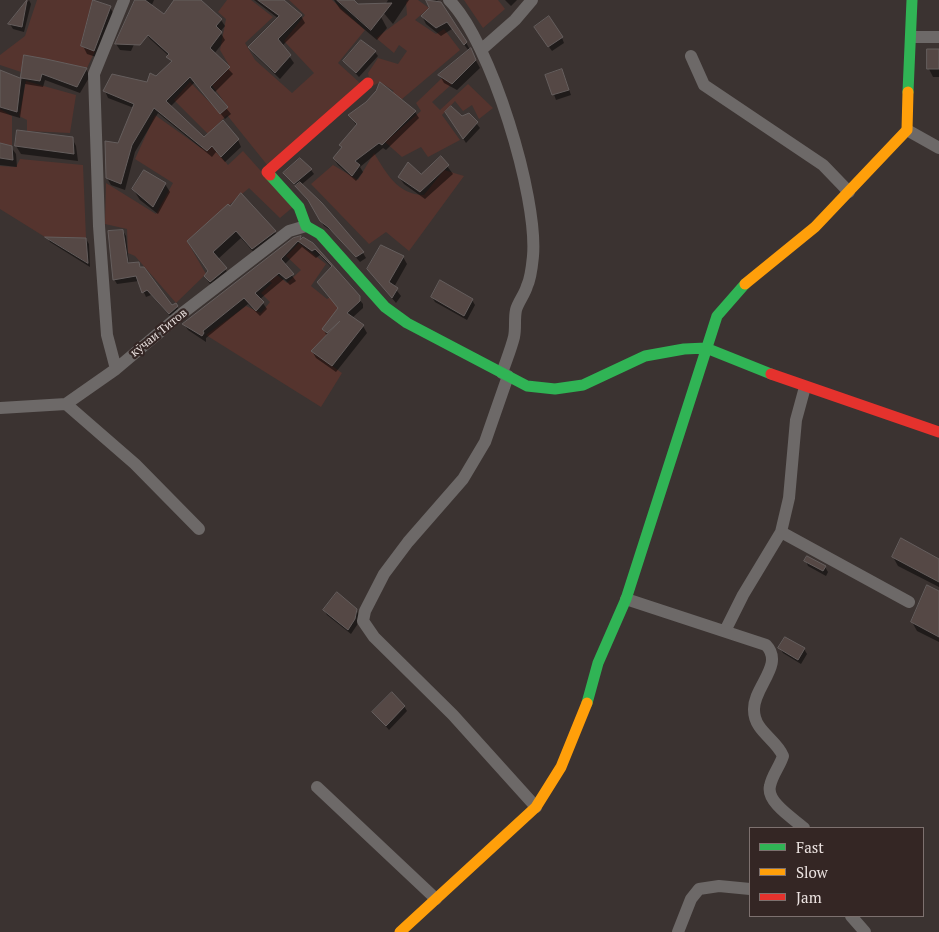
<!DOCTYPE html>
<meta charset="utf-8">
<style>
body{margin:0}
#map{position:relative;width:939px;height:932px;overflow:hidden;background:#3b3331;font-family:"PT Serif",serif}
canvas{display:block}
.legend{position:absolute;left:749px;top:827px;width:175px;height:90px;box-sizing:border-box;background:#342624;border:1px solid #7d716f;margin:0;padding:6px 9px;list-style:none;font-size:15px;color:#ebe2e0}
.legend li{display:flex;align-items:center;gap:10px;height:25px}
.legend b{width:25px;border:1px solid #7d716f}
</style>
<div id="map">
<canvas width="939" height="932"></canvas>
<ul class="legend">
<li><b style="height:6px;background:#30b455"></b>Fast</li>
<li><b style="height:6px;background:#ff9f0a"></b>Slow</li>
<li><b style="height:6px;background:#e5322d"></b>Jam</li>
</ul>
</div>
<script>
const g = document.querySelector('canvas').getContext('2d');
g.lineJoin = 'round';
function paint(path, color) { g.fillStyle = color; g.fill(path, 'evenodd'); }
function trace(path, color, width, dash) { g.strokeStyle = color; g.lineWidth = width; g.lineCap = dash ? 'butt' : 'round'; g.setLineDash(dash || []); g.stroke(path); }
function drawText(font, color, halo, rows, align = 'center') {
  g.font = font + ' "PT Serif",serif'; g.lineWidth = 4.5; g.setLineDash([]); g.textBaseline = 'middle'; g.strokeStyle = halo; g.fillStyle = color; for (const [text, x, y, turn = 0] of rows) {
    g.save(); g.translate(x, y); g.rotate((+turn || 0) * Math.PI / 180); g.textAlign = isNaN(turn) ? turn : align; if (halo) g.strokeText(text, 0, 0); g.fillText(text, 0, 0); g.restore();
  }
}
const green = new Path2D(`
 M37,0h56l-12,46 14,5 -8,17 -62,-13 -4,17 -21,-7v-10l25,-19z
 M227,0h24l22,17 -28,26 10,17 37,33 22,-20 -30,-32 21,-26 -16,-15h43l33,30 -27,33 22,20 -92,83 -41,-51 -19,19 -34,-34 16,-18 30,31 8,-6 -28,-38 21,7 9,-9 -10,-17 6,-31 -8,-7z
 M408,0h10l11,8 -14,12 21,14 8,-5 16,21 -58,49 -31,30 11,-30 12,-8 -14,-9 -9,5 -3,-14 10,-15 20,6 9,-13 -8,-6 -5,8 -18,-15 31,-23 -1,-13z
 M464,0h34l7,9 -22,19z
 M442,78l10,6 -20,18 8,8 28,-26 25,24 -14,11 -7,-14 -9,6 -8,-10 -13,14 18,25 -32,17 -7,-10 -19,10 -17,-15 36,-31 -5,-8z
 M26,81l50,14 -6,38 -43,-2v-11l-8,-4z
 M0,109l12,7v30l-12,-3z
 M155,115l46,33 6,-8 21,25 15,-14 50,56 -13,11 -31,-30 -62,53 19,33 -30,29 -41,-47 -7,-3 -1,-24 -22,-5 1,-41 50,31 17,-31 -38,-24z
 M374,153c12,20 24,42 50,42l20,-25 20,6 -55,75 -23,-19 -17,12 -58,-60 22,-19 25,15z
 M20,159l63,6 3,73 -41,-1 -45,-28v-43l16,1z
 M299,243l27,21 -15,22 16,13 10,-6 3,28 -29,30 31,22 -21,34 -115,-72 40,-29 15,7 9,-11 -9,-9 11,-10 -7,-5 8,-6 14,11 14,-13 -15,-14z`);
const shadow = new Path2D(`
 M29,0l2,4 -7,28 -11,-3 -3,-5z
 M136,0h18l-23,51 -11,-1 -4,-6z
 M175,0h25l21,20 4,6 -5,6 5,8 -11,14 19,20 -19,19 17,21 -6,5 -30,-37 -25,25 34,32 34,1 3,7 -16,15 -9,-10 -4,5 -54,-44 -23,39 -10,38 -14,-5 -4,-7 27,-70 -26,-10 -3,-7 43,-7 24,-21 -3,-7 -19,-17 -4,-6 18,-17z
 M254,0h28l19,16 4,7 -23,23 12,17 -14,16 -26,-25 -4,-7 29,-28z
 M334,0h18l29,17 6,11 -10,12 -37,-31z
 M388,0h21l-16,24 -11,-13z
 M437,0l20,26 23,42 -23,22 -13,-7 -4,-7 29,-25 -17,-22 -11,7 -15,-12 -4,-8 14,-10 -3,-5z
 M505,0h12l-6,6z
 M110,7l4,8 -15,43 -12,-4 -4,-8z
 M538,32l24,6 2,5 -12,8z
 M939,50v27h-6l-4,-8z
 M375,52l3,4 -19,21 -15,-16z
 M25,56l61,13 4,7 -10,17 -35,-13 -2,7 -18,-3 -5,34 -20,-6v-40l21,7z
 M562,71l9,24 -15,5 -9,-25z
 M380,84l35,28 4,6 -33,32 -3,-2 -23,19 3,5 -7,9 -18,-16 -4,-6 8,-11 -1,-3 16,-19 -7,-10 17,-13 10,-11z
 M469,114l11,14 -14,15 -17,-26 13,1z
 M72,138l4,8 2,15 -57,-7 -5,-8z
 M0,144l11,3 5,7 1,13 -17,-2z
 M441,158l12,16 -28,25 -21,-15 -5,-7 22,-2z
 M311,170l3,4 -13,11 20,19 42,49 3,5 -6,4 -27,-30 -9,-6 -12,-21 -27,-32z
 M165,184l5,8 -12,22 -18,-14 -7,-11z
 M230,208l45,24 4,7 -22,17 -16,-18 -23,21 13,18 -21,7 -5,-8 4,-4 -16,-23z
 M123,231l3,5 3,28 9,-1 33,43 4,-1 2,2 3,5 -8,6 -21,-23 -5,2 -7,-16 -22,3 -3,-5z
 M300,237l12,7 51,60v4l-11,10 11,8 4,7 -31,39 -20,-14 -4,-7 15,-15 -4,-7 16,-20 -7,-41 -12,-13 -4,3 -14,-11 -18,18 12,16 -6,4 -6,-6 -24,20 7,10 -7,7 -12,-12 -42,34v4l-18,-12 -4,-6z
 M48,239h38l3,5 1,23 -40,-25z
 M403,257l4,7 -13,23 7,9 -5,7 -28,-34z
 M432,297l40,3 3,5 -8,15 -32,-18z
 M893,557l46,3v27l-41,-21z
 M806,561l19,6 3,5 -2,4 -18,-10z
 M939,592v50l-22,-11 -5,-9z
 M324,610h32l3,5 -2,10 -6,9 -24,-19z
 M780,648l24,1 3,5 -6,10 -18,-11z
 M404,706l3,5 -18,19 -15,-18z`);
const building = new Path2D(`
 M27,0l-5,27 -14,-3z
 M93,0l18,6 -17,45 -13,-5z
 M135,0h10l19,14 10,-14h27l21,19 -6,7 6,6 -12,16 20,19 -20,20 18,20 -8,7 -30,-37 -24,24 38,36 19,-17 16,19 -18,18 -9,-11 -5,5 -53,-43 -22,37 -11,39 -15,-6 -1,-37 13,2 16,-39 -31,-13 9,-17 35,8 3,-9 6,3 16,-15 -6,-4 3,-3 -21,-19 -8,10 -25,-1z
 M258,0h26l18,15 -24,24 13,16 -16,18 -27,-26 31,-31z
 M337,0h17l4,4 34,-1 -21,27z
 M426,0l15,2 26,40 -3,3 -17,-23 -11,6 -15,-12 8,-8z
 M549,16l14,21 -15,10 -14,-20z
 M361,40l15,11 -20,22 -13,-12z
 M471,48l5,12 -24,24 -14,-9z
 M927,49h12v20h-12z
 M24,55l22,4 41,9 -10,19 -35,-13 -2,7 -19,-3 -4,34 -17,-5v-37l20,8z
 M562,69l7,21 -17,5 -7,-20z
 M380,82l36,29 -34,34 -3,-2 -24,18 5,4 -8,11 -19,-18 9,-11 -3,-2 18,-21 -9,-9 18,-13 10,-11z
 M451,106l11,10 7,-3 9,9 -15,17 -18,-27z
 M17,130l56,7 1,17 -59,-8z
 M0,143l12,3 1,14 -13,-2z
 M441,156l8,9 -29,27 -22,-15 10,-15 13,12z
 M300,158l12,11 -18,15 -11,-11z
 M144,170l22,13 -13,24 -21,-18z
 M300,182l22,21 42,49 -8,5 -28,-30 -8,-6 -12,-21 -13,-14z
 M241,193l35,38 -24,18 -16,-18 -23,21 14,16 -17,14 -6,-6 4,-5 -21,-30 41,-37 2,2z
 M123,230l5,33 11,-1 1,5h4l28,38 4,-2 2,3 -9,8 -22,-24 -5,3 -6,-17 -23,4 -5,-49z
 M301,236l-1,4 3,-3 10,6 47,53v5l-13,12 17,12 -32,41 -21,-15 29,-30 -13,12 -5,-4 16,-21 -21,-26 15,-16 -17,-17 -3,2 -14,-10 -17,18 13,15 -8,5 -7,-6 -24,20 9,9 -8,9 -12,-13 -41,33 1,2 -2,3 -20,-12 111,-86z
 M45,237l41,1 2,25z
 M381,245l23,11 -15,26 9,6 -6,10 -25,-29z
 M440,280l33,19 -9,17 -33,-19z
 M901,538l38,21v23l-47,-25z
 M807,556l19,10 -3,5 -19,-10z
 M927,585l12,6v46l-28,-15z
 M337,592l20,17 -2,10 -7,11 -25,-20z
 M785,637l20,11 -7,12 -20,-12z
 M392,692l13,14 -19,20 -14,-14z`);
const street = new Path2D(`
 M449,0c42,42 89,197 84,256 -1,10 -2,22 -6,30 -2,8 -9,16 -11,24 -2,9 0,18 -2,27 -3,12 -8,24 -12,36
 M911,37h28
 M481,50l34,-30 17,-20
 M691,56l13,29 119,80 26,27
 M907,130l32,18
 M116,369l-9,-34 -8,-109 -5,-152 30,-74
 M508,376l-23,66 -22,37 -55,63 -24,32 -19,37 -2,10 11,16 79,78 83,92
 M66,404l69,60 64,65
 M0,408l66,-4 50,-35 64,-54 109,-84 17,-5
 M781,532l128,70
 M626,599l140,46c19,20 -13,42 -12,65 0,21 22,29 29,46 -3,10 -11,19 -13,30 -4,16 24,33 34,42
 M725,631l18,-36 38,-63 8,-34 7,-78 9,-33
 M317,787l119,112
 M851,916l14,16
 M678,932l13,-33 8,-10 20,-3 31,3`);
const fast = new Path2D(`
 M908,92l4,-92
 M270,175l29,32 7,19 14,8 65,73 22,16 120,63 28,3 28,-4 62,-29 39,-7 22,-1 65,26
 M587,703l11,-40 28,-64 91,-283 28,-32`);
const slow = new Path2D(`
 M745,284l70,-57 92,-97 1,-38
 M400,932l136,-125 25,-40 26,-64`);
const jam = new Path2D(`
 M270,175l-3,-3 101,-89
 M771,374l168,58`);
const streetNames = [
 ["кӯчаи Титов",159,333,-39]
];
paint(green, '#55342e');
paint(shadow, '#0007');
paint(building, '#554845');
trace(building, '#655e5d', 1);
trace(street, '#6d6968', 12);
trace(fast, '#30b455', 11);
trace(slow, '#ff9f0a', 11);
trace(jam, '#e5322d', 11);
drawText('12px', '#ebe2e0', '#342624', streetNames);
</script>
